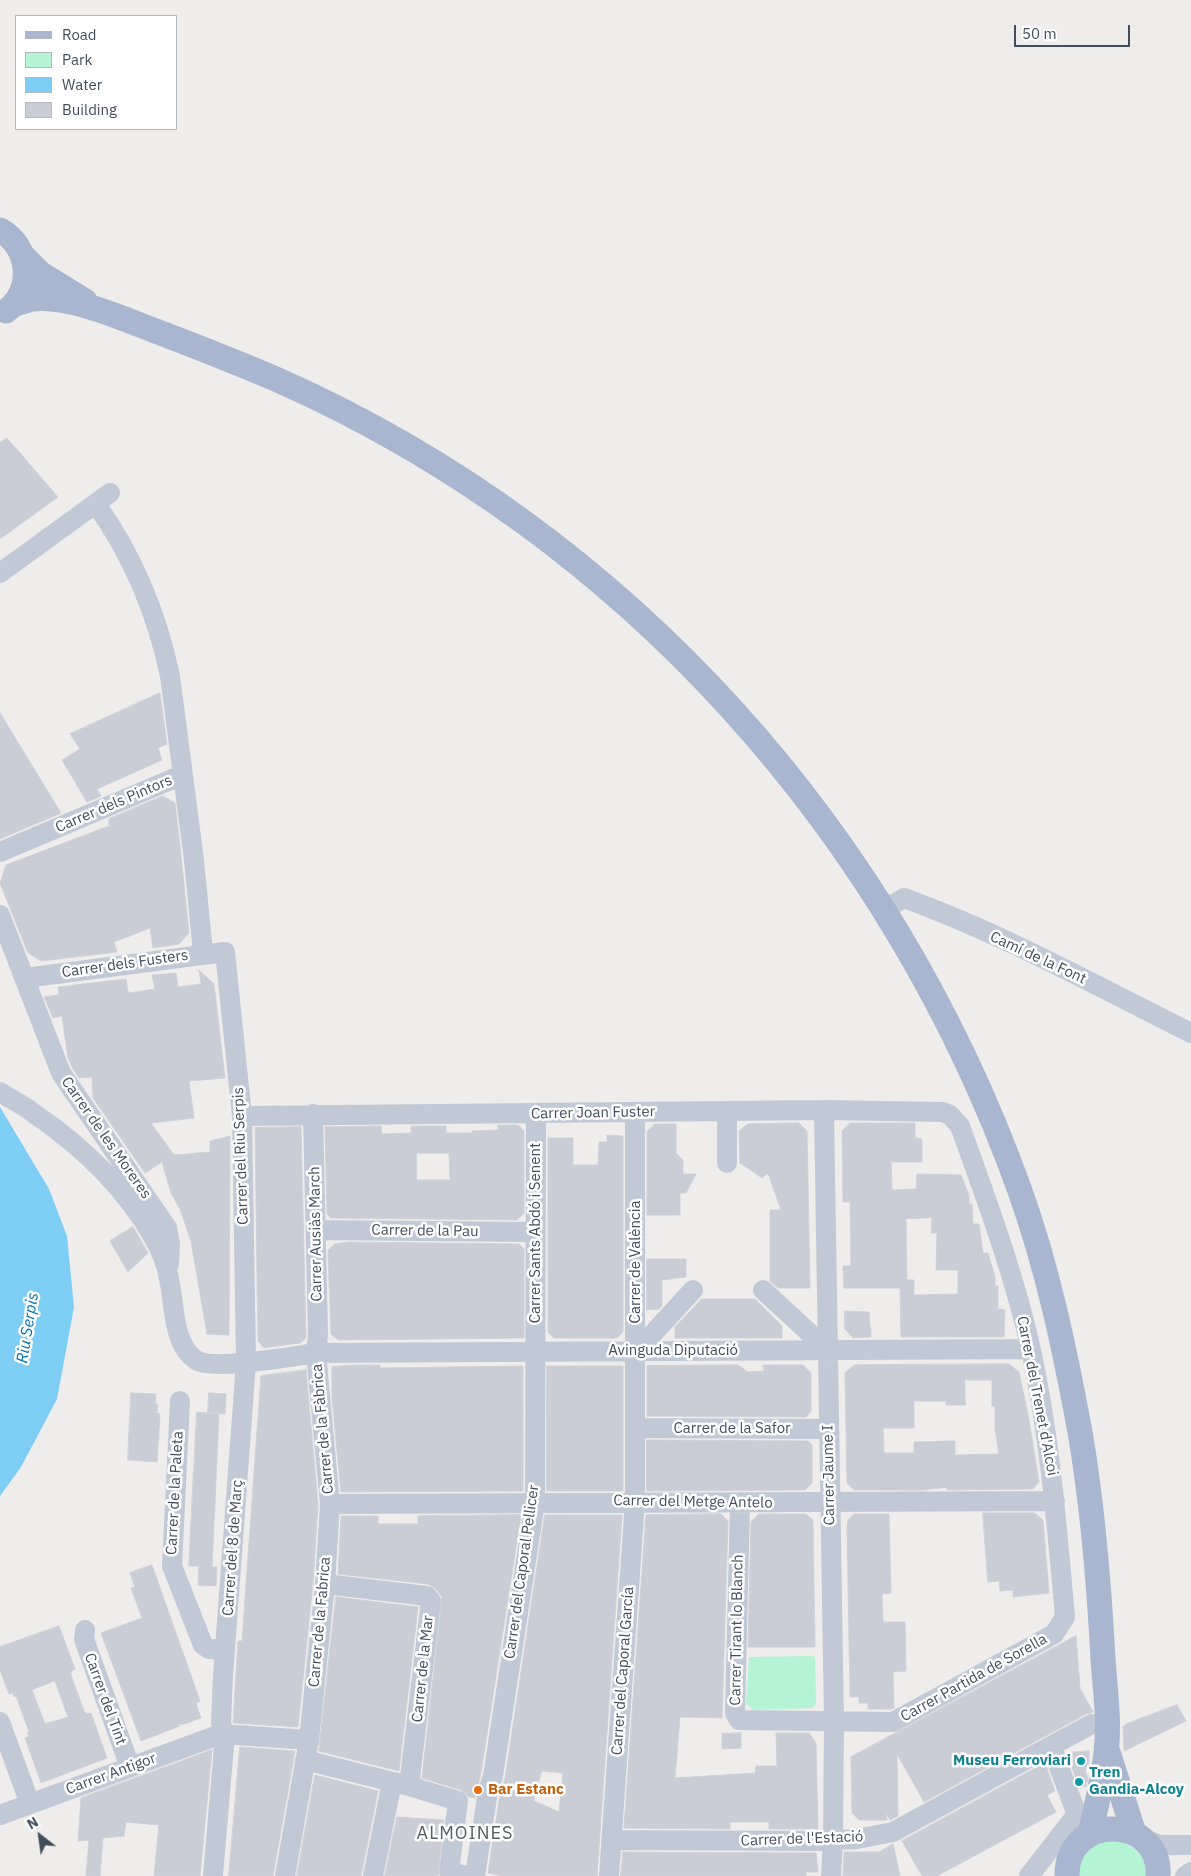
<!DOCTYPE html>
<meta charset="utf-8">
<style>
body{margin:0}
#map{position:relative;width:1191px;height:1876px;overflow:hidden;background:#efecec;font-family:"IBM Plex Sans",sans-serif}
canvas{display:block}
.legend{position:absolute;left:15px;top:15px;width:162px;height:115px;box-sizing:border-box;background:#fff;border:1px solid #b4b8bd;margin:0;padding:6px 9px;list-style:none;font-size:15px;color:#434d5b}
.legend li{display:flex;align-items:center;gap:10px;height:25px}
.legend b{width:25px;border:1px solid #b4b8bd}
.north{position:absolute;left:15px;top:1811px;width:50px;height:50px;-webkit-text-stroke:4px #fff;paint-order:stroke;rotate:330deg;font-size:14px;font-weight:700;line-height:20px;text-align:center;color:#434d5b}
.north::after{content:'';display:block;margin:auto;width:18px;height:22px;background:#434d5b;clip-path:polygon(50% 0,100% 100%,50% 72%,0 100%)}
.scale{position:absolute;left:1014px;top:25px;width:116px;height:22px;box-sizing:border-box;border:2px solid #434d5b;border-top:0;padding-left:6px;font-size:15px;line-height:18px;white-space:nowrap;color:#434d5b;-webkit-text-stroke:4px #fff;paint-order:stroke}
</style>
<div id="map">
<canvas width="1191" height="1876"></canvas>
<ul class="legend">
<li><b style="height:6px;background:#a8b7cf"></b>Road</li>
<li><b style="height:14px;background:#b4f3d4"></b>Park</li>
<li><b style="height:14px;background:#7dcdf4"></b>Water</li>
<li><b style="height:14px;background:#cacdd5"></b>Building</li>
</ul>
<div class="north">N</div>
<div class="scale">50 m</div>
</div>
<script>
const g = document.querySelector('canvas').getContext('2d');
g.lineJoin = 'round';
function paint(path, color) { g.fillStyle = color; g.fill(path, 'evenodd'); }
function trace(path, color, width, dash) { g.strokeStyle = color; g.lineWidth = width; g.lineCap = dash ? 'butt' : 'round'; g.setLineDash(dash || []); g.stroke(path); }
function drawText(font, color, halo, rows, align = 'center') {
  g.font = font + ' "IBM Plex Sans",sans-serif'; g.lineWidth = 5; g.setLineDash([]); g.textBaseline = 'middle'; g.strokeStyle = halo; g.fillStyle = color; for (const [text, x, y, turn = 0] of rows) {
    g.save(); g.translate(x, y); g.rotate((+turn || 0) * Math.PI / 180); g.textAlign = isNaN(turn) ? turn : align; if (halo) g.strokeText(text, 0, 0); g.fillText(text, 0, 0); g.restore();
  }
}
const green = new Path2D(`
 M813,1656l2,2 1,45 -3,5 -60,2 -7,-7 3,-46z
 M1115,1839c23,10 27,12 33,37h-73c4,-26 16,-31 40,-37z`);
const water = new Path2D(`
 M0,1107l49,82 18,47 7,71 -17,92 -36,68 -21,29z`);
const building = new Path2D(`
 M7,438l51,59 -58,42v-96z
 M160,693l7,51 -9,4 4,12 -65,29 4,7 -14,6 -25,-42 18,-11 -10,-15z
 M0,713l61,100 -61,26z
 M163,796l12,7 5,43 9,87 -10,11 -26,4 -3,-20 -36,14 3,10 -76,9 -13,-8 -28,-70 6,-18 103,-39v-7z
 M199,970l15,14 11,94 -36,3 5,37 -43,5 23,32 36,-3v-11l20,-5 -1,199 -22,-1 -16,-93 -11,-32 -9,-16 -9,-31 -17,11 -52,-75 -1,-21 -13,1 -7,-11 -4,-9 -6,-42 -9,2 -9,-21 15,-2 -1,-8 68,-8 2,14 27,-4 -3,-14 15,-1 9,-1 2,14 23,-3z
 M799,1123l8,8 3,157h-32l-8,-7v-71h11l-13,-37 -6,5 -22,-15 -1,-32 9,-7z
 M850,1123h65v15l7,1v23h-31l1,28 24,-1 1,-15 44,1 8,20v9h3l1,20h6l4,29h5l7,24v9h3v23l7,1 -1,27h-103l-1,-49h-56l-1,-22h8l-1,-64h-7l-1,-71zM932,1218l-1,15h6l-1,37h22v24l-44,1v-15h-7l-1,-61z
 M655,1124h21v29l7,7v14h13l-10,19h-6v22h-33v-83z
 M498,1125h20l6,6v82l-7,7 -186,-2 -4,-4 -2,-87 56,-1 1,8 29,-1v-7h35v7h26v-2l26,-1zM417,1153h32l1,27h-33z
 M301,1127l5,211 -6,5 -36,5 -6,-7 -3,-213z
 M607,1135l16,1v196l-6,6h-63l-6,-6v-194h25v27h25l1,-23h8z
 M133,1227l15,26 -20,19 -18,-31z
 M348,1242l171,2 5,5v89l-186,2 -7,-6 -3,-84 7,-6z
 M647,1259h39v18l-24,3v26l-3,3 -12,1z
 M702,1299h53l27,27v12h-107v-11z
 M845,1311l24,1 2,25 -18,1 -8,-9z
 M1009,1364l10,8 10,48 10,62 -6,7 -86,1v-3l-23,3h-70l-7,-7 -2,-110 9,-8zM965,1380h27v26h3v23l4,25 -44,1v-14l-41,1v11h-30l-1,-25h31v-27h32v4h19z
 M355,1365h25v3l143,-2v125l-182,1 -9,-93v-32z
 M738,1365l10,7 16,-1 -1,-6h40l8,8v38l-5,6 -159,-1v-50z
 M547,1366h76v125h-76z
 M306,1370l12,134 -5,79 -15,144 -65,-4 5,-82h4l19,-265z
 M131,1393l25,1 -1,10h3l-1,9 3,1 -3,48 -29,-2z
 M209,1393l17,1 -1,20 -17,-2z
 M197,1412l22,2 -7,153h5l-1,19 -18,-1 1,-19h-10z
 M647,1440l161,1 4,4v38l-7,7 -158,1z
 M983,1513h52l8,7 6,73 -36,4v-7l-13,1 -1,-10 -11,1z
 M721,1514l7,7 -6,197 -42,-1 -5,61 80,-5 1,-7h21l-1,-33h33l7,10 2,86h-49v-7h-39v7l-106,-1 22,-313z
 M759,1514h47l7,6 2,127h-67l3,-125z
 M854,1514h35l2,79 -9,1 1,28h22l1,49 -13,1 1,36 -3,1h-23v-6h-9v-6h-9l-3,-170 1,-7z
 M521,1515l-40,258 -6,25 -6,-1 -8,-7 -39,-12 20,-181 -6,-8 -8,-5 -90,-10 3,-58h37v8h40v-8z
 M545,1515h77l-25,361h-95l-14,-3 12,-79 5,-16zM542,1771l21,2 -4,39 -25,-11z
 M152,1565l48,136 -4,2 5,15 -17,6h-6l2,2 -39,15 -40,-108 41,-15 -11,-30 4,-1 -5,-14z
 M336,1597l82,10 -19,164 -80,-20z
 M59,1626l16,43 -4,2v4l13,36 3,3 4,-1 16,45 -66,25 -16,-45 4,-2 -2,-4h2l-13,-36 -2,1 -1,-4 -4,1 -9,-24v-23zM55,1681l13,36 -23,7 -13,-34z
 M1076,1636l4,52 13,24 -7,2 -162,88 -27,-48 1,62 -8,4 -4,-8 1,8h-28l-7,-7 -1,-56z
 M1177,1705l9,16 -62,30 -1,-24 3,-3z
 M741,1733v15l-19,1v-15z
 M240,1747l55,4 -22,125h-44z
 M212,1750l-12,126h-46l5,-51 -33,-3 -2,14 -21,2 -3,38h-14l3,-36 -11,1 3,-43z
 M1089,1751v18h-4l3,9 -2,8 -7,2 -12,-35z
 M1045,1763l10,28 -8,4 9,17 -119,64h-15l-20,-35z
 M315,1775l63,16 -17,85h-64z
 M397,1817l47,3 -6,56h-53z
 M893,1844l7,32h-57l1,-24h35z
 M623,1852l193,1 2,19h-12v4h-185z`);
const minor = new Path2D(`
 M96,504c37,52 61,110 74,172l24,184 9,93
 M0,573l110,-80
 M0,852l182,-77
 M884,910l20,-12c99,36 193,88 287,135
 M0,915l61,158 106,155 3,16 -1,20
 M25,978l200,-26 17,164 4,246 -23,314 -2,45 3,25 -11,130
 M0,1092c10,7 22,12 32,20 50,34 93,74 123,128 6,11 12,26 14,39 6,25 3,65 27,81 16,11 97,-4 120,-7l715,-4
 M824,1110l10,612 -1,117 -2,37
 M242,1116l582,-6 119,2 7,3 10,11c26,73 54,147 71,224 19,88 26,177 34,267l-11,17 -161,88 -154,-2 -4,-7 5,-209
 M727,1163v-52
 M316,1230l219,2
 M763,1290l66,61
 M636,1352l57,-62
 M180,1401l-8,165 31,79 6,4 16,1
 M636,1428l192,1
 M330,1504l725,-3
 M325,1584l102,12 4,5 -22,185
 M85,1630l-1,9 46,128
 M0,1722l30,82
 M1051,1746l41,-22
 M305,1760l104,26 49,15 -9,71 18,4
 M0,1815l221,-81 88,6
 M1139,1837l21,8h31
 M611,1840l206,1 40,-2 36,-7 158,-86 25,66 -2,6 -45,58
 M285,1876l24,-136 16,-156 5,-80 -14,-151 2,-18 -5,-221
 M373,1876l19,-94
 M475,1876l13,-85 5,-15 42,-274 1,-388
 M609,1876l26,-375v-389
 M1185,1876l6,-4`);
const major = new Path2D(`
 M0,230c30,16 35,61 6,81
 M22,255l19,19 44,27
 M13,305c6,-2 14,-5 20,-6 36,-4 86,18 120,31 42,16 83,32 125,50 349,155 614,453 742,811 28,78 45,160 60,241 13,76 19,151 23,227 2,30 7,63 3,93 -3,27 -10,55 -16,82
 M1108,1752l26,81
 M1067,1876c-1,-64 95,-61 91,0`);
const markers = [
 [1081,1761,5,"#0f9aa8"],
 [1079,1782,5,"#0f9aa8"],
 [478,1790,5,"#e8710a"]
];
const streetNames = [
 ["Carrer dels Pintors",114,804,-23],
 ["Camí de la Font",1038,958,25],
 ["Carrer dels Fusters",125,964,-8],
 ["Carrer Joan Fuster",593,1113,-1],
 ["Carrer de les Moreres",106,1138,55],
 ["Carrer del Riu Serpis",241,1156,-92],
 ["Carrer de la Pau",425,1231,1],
 ["Carrer Sants Abdó i Senent",536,1233,-90],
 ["Carrer Ausiàs March",316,1234,-91],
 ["Carrer de València",636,1262,-90],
 ["Avinguda Diputació",673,1351],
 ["Carrer del Trenet d'Alcoi",1037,1396,79],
 ["Carrer de la Fàbrica",323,1429,-95],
 ["Carrer de la Safor",732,1429],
 ["Carrer Jaume I",829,1475,-91],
 ["Carrer de la Paleta",175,1493,-87],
 ["Carrer del Metge Antelo",693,1502,1],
 ["Carrer del 8 de Març",233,1548,-86],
 ["Carrer del Caporal Pellicer",522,1572,-82],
 ["Carrer de la Fabrica",320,1622,-85],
 ["Carrer Tirant lo Blanch",737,1630,-89],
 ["Carrer de la Mar",423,1669,-84],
 ["Carrer del Caporal García",623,1671,-86],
 ["Carrer Partida de Sorella",974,1678,-29],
 ["Carrer del Tint",105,1699,70],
 ["Carrer Antigor",111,1774,-20],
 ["Carrer de l'Estació",802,1839,-2]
];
const cultureNames = [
 ["Museu Ferroviari",1071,1761],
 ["Tren",1089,1773,"left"],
 ["Gandia-Alcoy",1089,1790,"left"]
];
const foodNames = [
 ["Bar Estanc",488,1790]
];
const waterNames = [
 ["Riu Serpis",28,1328,-81]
];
const quarterNames = [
 ["ALMOINES",465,1834]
];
paint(green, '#b4f3d4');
paint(water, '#7dcdf4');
paint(building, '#cacdd5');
trace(building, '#cfd1d9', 1);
trace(minor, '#c1c9d6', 20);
trace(major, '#a8b7cf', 25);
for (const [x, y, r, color] of markers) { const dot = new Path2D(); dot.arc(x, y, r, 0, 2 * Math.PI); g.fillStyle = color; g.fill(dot); trace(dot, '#fff', 2); }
drawText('15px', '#434d5b', '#fff', streetNames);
drawText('bold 15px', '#0d838f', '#fff', cultureNames, 'right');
drawText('bold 15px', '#c56008', '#fff', foodNames, 'left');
drawText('italic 16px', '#0076b1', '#fff', waterNames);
g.letterSpacing = '1px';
drawText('18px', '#585b62', '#fff', quarterNames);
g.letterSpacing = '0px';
</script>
